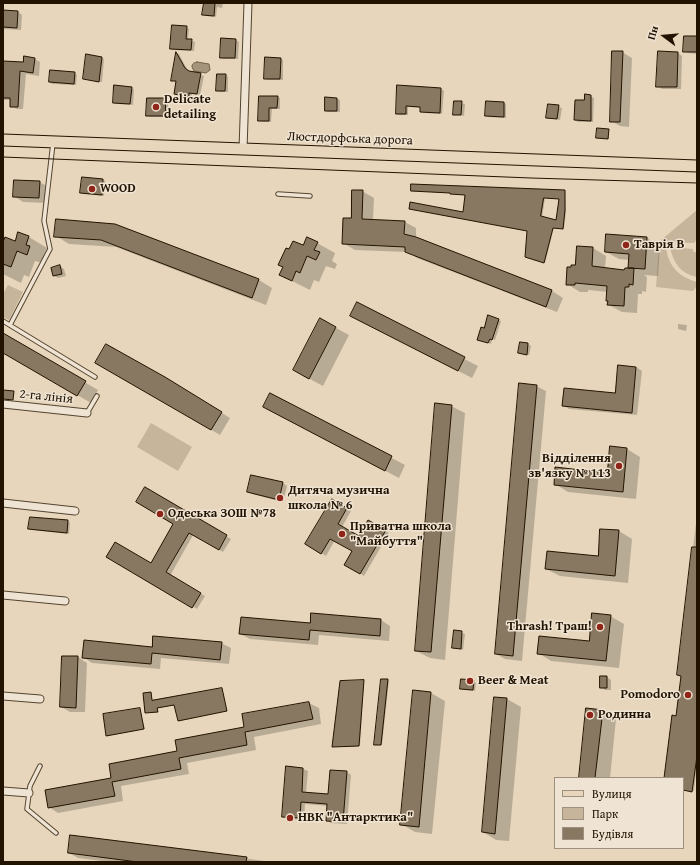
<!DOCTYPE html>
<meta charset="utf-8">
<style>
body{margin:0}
#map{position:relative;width:700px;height:865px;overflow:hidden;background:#e7d6bb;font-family:"Gentium Book Plus",serif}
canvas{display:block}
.frame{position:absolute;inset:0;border:4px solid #221300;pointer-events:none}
.legend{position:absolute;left:554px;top:777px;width:130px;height:72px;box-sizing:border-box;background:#efe4d3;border:1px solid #9d907f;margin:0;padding:5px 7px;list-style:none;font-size:12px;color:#221300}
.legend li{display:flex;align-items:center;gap:8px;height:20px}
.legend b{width:20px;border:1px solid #9d907f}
.north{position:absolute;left:644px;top:16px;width:40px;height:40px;-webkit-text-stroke:3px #efe4d3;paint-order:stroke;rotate:286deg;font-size:11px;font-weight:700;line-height:16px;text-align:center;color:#221300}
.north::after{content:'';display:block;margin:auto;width:14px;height:18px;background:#221300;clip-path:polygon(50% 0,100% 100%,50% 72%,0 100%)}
</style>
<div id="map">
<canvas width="700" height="865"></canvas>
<div class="frame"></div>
<ul class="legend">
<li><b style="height:5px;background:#e7d6bb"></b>Вулиця</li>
<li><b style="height:11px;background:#c6b59b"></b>Парк</li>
<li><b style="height:11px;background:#887861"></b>Будівля</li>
</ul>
<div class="north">Пн</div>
</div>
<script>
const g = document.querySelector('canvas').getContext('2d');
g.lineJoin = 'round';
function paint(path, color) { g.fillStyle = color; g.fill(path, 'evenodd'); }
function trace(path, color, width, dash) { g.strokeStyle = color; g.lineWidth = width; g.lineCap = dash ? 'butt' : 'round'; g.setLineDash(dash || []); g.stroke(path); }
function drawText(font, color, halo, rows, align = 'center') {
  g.font = font + ' "Gentium Book Plus",serif'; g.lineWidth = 3; g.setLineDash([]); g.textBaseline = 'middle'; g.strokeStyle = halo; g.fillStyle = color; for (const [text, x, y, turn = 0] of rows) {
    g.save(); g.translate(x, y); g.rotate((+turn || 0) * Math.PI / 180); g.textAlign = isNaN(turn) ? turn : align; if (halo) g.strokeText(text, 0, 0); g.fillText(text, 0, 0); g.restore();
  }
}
const green = new Path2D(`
 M697,210v29l-3,4 -33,-1v-2z
 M659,247h7c2,19 13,30 31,35 0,4 -1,6 -4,9l-37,-4z
 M670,247l23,2v2l4,2v24c-16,-3 -24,-14 -27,-30z
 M8,285l15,7 -14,28 -6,-3v-23z
 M151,423l41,24 -14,24 -41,-24z`);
const water = new Path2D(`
 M197,62l12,2 1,6 -4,3 -12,-2 -2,-4c0,-4 2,-4 5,-5z`);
const shadow = new Path2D(`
 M205,3h18l-1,5 -5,-1 -1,10 -10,-1 -2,-2z
 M3,11l15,1 4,3 -1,15 -18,-1z
 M186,27l3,2 -1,11 7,2 -1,9 -20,-1 -3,-2z
 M697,37v17l-9,-1 -4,-2z
 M222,40h14l3,2 -1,17h-14l-3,-2z
 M622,52l10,6 -3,69 -9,-1 -9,-5z
 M177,53l2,1 9,17 16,5 -4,19 -8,-1v4l-17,-4 2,-12 -5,-2z
 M678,53l4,3 -1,33h-19l-5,-3z
 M102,58l2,1 -2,23 -18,-3z
 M35,59l5,3 -1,14 -13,-2 -3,35h-6l-6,-3v-6h-8v-38l20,1z
 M281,59l2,1v20h-15l-3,-2z
 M74,73l3,2 -1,10 -24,-1 -2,-2z
 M226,75l2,2v15h-8l-3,-2z
 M398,87l43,2 3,2 -2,23 -18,-1 -3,-1v-4l-13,-1v8h-8l-3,-1z
 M131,88l3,1 -1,16 -16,-1 -3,-1z
 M585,95l9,3 -1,24h-15l-3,-2 10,-19z
 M277,97l3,1v11h-8l-1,13h-9l-3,-2z
 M326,98l11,1 3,1v12h-12l-2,-2z
 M165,99l3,1v17h-18l-3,-2z
 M455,102l10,2 -1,12 -10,-2z
 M504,103l2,1v14l-17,-1 -3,-2z
 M549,105l13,3 -2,12 -13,-3z
 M609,130v9l-12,-1z
 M103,180l2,1 -1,15 -20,-2 -3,-1z
 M39,182l10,5 -1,16 -25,-1 -9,-6z
 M362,191l12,7 -1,22 32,2 11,6v10l136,53 11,7 -6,14 -140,-54 -9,-6 -53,-2 -12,-7z
 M565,191l1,20 -2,18 -10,-1 -9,35 -18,-6 1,-26 -118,-22 54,4 2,-18 -15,-1zM545,198l15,1 -3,23 -15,-4z
 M115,225l144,55 13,8 -6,17 -150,-58 -47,-3 -13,-8z
 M18,233l11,4 18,11 -3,7 4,2 -3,7 -10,-3 -6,16 -5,-2 -3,8 -18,-9v-30l12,-2z
 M647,238l13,8 -2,30 -14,-1 3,2 -1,15 -4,-1v3h-4l-1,19 -15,-1 -13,-7v-3l-2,-1 1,-9 -20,-2v2h-8l-13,-8 9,-18 17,-18 13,8 -1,13 20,2 7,-2 -2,-9 -11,-1 -13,-7z
 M317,243l18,10 -3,8 5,3 -2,5 -9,-3 -7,16 -5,-2 -4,10 -30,-15 10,-24z
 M60,266l4,3 2,7 -8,2 -4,-2z
 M358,304l120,62 -6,12 -107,-55z
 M498,320l3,1 -6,19 -3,-1 -1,5 -10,-3 3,-12z
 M678,324l9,1 -1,6 -8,-2z
 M336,328l13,7 -26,51 -15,-8z
 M3,334l95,56 -7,13 -88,-51z
 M528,344l3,2 -2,9 -10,-2z
 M97,362l78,22 55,34 -10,17z
 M636,367l6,4 -5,44 -68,-6 -6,-4 53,-11z
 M536,386l10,5 -24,270 -17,-2 -9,-5z
 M271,394l134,71 -6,13 -135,-71z
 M451,406l14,7 -20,247 -15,-2 -14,-7z
 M611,447l16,2 13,8 -4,42 -68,-7 -13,-8 53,-10z
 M252,476l31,7 4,3 -4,16 -31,-8 -4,-2z
 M146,489l85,50 -8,13 -30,-17 -23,41 35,20 -8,13 -90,-52 44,7 24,-41z
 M332,500l19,11 -9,16 17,10 10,-16 20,12 -25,43 -19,-12 8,-13 -18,-11 -9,16 -19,-12z
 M697,515v249l-3,27 -11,-1v-12h-18l12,-61 5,-42 -4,-1z
 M68,521l2,2 -1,11 -37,-4 -2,-2z
 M601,530l18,1 13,8 -4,44 -68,-7 -14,-7 53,-12z
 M610,616l14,8 -5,44 -68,-7 -13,-8 52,-11z
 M381,620l9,6 -1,15 -70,-6 -1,10 -68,-6 -10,-5 71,-10z
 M454,631l11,3 -2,16 -10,-2z
 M221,643l10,5 -2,16 -68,-6 -1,11 -68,-6 -9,-6 70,-9z
 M63,657h15l9,6 -2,49h-15l-9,-5z
 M607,677l4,3v10h-6l-4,-3z
 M382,680h7l-7,65h-6z
 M364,681l-4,65 -26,1h-1z
 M473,681l3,2 -1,8 -11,-1 -3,-2z
 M222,689l5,22 -47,10 -5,-16 -17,3v4h-12l5,-19 1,8z
 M414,691l17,2 14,8 -13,133 -17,-2 -14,-8z
 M495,698l12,1 14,8 -12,134 -13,-1 -13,-8z
 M309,703l10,5 2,16 -67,13 2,13 -69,13 2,11 -68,12 2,15 -65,12 -9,-6 129,-55 67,-24 -2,-13z
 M140,709l5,20 -38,7z
 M603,711l13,8 -6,59h-30z
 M287,767l16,2 5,2 -2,22 23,2 18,-23 4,3 -4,49 -16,-1 -4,-3 1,-14 -23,-2 -1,16 -16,-1 -5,-3z
 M71,836l202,26h1h-164l-32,-4 -9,-5z`);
const building = new Path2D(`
 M204,3h11l-1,13 -12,-1z
 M3,10l15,1 -1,17 -14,-1z
 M172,25l15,1 -1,13h6l-1,11 -21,-1z
 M684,36h13v16h-14z
 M221,38l15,1 -1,19h-15z
 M612,51h11l-3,71h-10z
 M658,51l20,1 -1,35h-21z
 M176,52l9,16 4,3 12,2 -4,21 -8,-1v4l-15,-3 2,-13h-5z
 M86,54l16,3 -3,25 -16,-3z
 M24,56l11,2 -2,15 -13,-2 -2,36h-8v-9h-7v-37l20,1z
 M265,57l16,1 -1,21h-16z
 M50,70l25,2 -1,12 -25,-2z
 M217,74h9l-1,17h-9z
 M114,85l18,2 -2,17 -17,-1z
 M397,85l44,3 -1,25 -20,-1v-5l-14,-1v8h-10z
 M585,94l6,1v26l-17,-1 1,-20h9z
 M259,96h19l-1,12h-8v13h-11z
 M325,97l12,1v13h-12z
 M147,98h18l1,18h-20z
 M454,101h8l-1,14h-8z
 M486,101l18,1v15l-19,-1z
 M548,104l11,1 -2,14 -11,-1z
 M597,128l12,1 -1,10 -12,-1z
 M82,177l21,2 -1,16 -22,-2z
 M14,180l26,1 -1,17 -26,-1z
 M411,184l154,6v20l-2,19 -10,-1 -9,35 -19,-6 2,-26 -118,-22 1,-7 53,10 2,-17 -15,-1v-1l-39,-2zM544,198l15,1 -3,21 -15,-4z
 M352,190h11l-1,29 43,2 -1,13 12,3 136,53 -6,17 -141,-55v-5l-63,-3 1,-26h8z
 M56,219l59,5 144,55 -7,19 -151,-58 -47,-3z
 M18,232l11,4 -3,9 4,1 -3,9 -10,-4 -6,16 -8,-3v-22l2,-5 10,4z
 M606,234l41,3 -2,32 -17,-1 1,-14 -24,-2z
 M307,237l11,5 -4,8 6,2 -4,8 -9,-4 -7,17 -4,-2 -4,10 -13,-6 4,-8 -5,-2 8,-17 3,1 4,-8 10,4z
 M577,246l16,1 -1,19 32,4 1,-2h9l-1,17 -4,-1v3h-4l-1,19 -17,-1 1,-4h-2l1,-15 -32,-3v2h-9l1,-18h4v-2h4z
 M60,265l2,9 -9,2 -2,-8z
 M357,302l108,55 -7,14 -108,-55z
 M488,315l11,4 -7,21 -2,-1 -2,4 -11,-3 4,-13 3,1z
 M320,318l16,9 -27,52 -16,-9z
 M3,333l83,48 -9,15 -74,-43z
 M520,342l8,1 -1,12 -9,-2z
 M106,344l59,33 57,35 -11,18 -116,-67z
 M618,365l18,2 -4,46 -70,-7 2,-18 51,5z
 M519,383l18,2 -24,271 -18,-2z
 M3,390l11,1 -1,9 -10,-1z
 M270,393l122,63 -7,15 -122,-64z
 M435,403l17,2 -21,247 -16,-1z
 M610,446l17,2 -4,44 -69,-7 1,-18 52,6z
 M251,475l32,7 -4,18 -32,-8z
 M145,487l82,48 -8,15 -30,-17 -23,39 35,21 -9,15 -86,-51 9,-15 36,21 22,-39 -37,-22z
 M332,499l15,9 -9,16 21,12 9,-16 18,10 -26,44 -16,-9 8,-14 -22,-12 -9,15 -16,-10z
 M30,517l38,3 -1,13 -39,-4z
 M600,529l19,1 -4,46 -70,-7 2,-18 51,5z
 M692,547h5v209l-5,36 -9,-2v-12h-19l8,-63 4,1 5,-40 -4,-1z
 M311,613l70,6 -1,17 -70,-6 -1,10 -70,-6 2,-17 69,6z
 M592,613l19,2 -5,46 -69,-7 2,-18 50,5z
 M454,630l8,1 -1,18 -9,-1z
 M153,636l69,6 -2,18 -68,-7 -1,11 -69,-6 2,-18 68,7z
 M62,656h16l-2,52 -16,-1z
 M600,676h7v12h-7z
 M381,679h7l-7,66h-7z
 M461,679l13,1 -1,10 -13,-1z
 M364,680l-5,66 -27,1 8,-66z
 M222,688l5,23 -49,10 -4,-16 -17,3 1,4 -13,1 -2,-20 8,-1 1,8z
 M413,690l18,2 -12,135 -19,-2z
 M494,697l13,1 -12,136 -13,-2z
 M309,702l4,17 -68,13 2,13 -68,13 2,11 -69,13 3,14 -67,12 -3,-18 66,-12 -2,-14 68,-13 -2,-11 69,-13 -2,-13z
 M140,708l4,21 -38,7 -3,-22z
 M586,708l17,2 -8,68h-16z
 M286,766l17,2 -1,24 26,2 2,-24 17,1 -4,51 -17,-1 1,-17 -26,-2 -1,16 -18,-1z
 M70,835l177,22 -1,5h-108l-70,-9z`);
const service = new Path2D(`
 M278,194l32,2
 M3,321l92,56
 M10,325l40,-76 -6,-28 9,-78
 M87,413l10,-17
 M40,766l-10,20 -3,23 29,24`);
const minor = new Path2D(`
 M243,149l5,-146
 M3,404l84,9
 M3,503l72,8
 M3,595l62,6
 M3,696l37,3
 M3,791l26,2`);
const primary = new Path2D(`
 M3,140l694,26`);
const tram = new Path2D(`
 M3,157l528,21 166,5`);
const markers = [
 [156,107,4,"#8f2418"],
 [92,189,4,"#8f2418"],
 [626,245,4,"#8f2418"],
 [619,466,4,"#8f2418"],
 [280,498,4,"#8f2418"],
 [160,514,4,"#8f2418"],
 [342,534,4,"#8f2418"],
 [600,627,4,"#8f2418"],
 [470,681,4,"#8f2418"],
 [688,695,4,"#8f2418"],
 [590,715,4,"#8f2418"],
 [290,818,4,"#8f2418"]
];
const poiNames = [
 ["Delicate",164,100],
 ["detailing",164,115],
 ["WOOD",100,189],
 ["Таврія В",634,245],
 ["Відділення",611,459,"right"],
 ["зв'язку № 113",611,474,"right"],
 ["Дитяча музична",288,491],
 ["школа № 6",288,506],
 ["Одеська ЗОШ №78",168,514],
 ["Приватна школа",350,527],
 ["\"Майбуття\"",350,542],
 ["Thrash! Траш!",592,627,"right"],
 ["Beer & Meat",478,681],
 ["Pomodoro",680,695,"right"],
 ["Родинна",598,715],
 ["НВК \"Антарктика\"",298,818]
];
const streetNames = [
 ["Люстдорфська дорога",350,139,2],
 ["2-га лінія",46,397,6]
];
paint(green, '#c6b59b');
paint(water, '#a4947b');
trace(water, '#70604a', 1);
paint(shadow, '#0003');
paint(building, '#887861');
trace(building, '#221300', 1);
trace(service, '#53442f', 5.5);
trace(minor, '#53442f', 9);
trace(primary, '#221300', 13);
trace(service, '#efe4d3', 3.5);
trace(minor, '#efe4d3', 7);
trace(primary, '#e7d6bb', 11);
trace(tram, '#221300', 1);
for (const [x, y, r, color] of markers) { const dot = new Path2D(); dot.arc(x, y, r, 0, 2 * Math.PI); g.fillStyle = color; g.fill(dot); trace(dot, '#efe4d3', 1.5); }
drawText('bold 13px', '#221300', '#efe4d3', poiNames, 'left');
drawText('13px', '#221300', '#efe4d3', streetNames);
</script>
